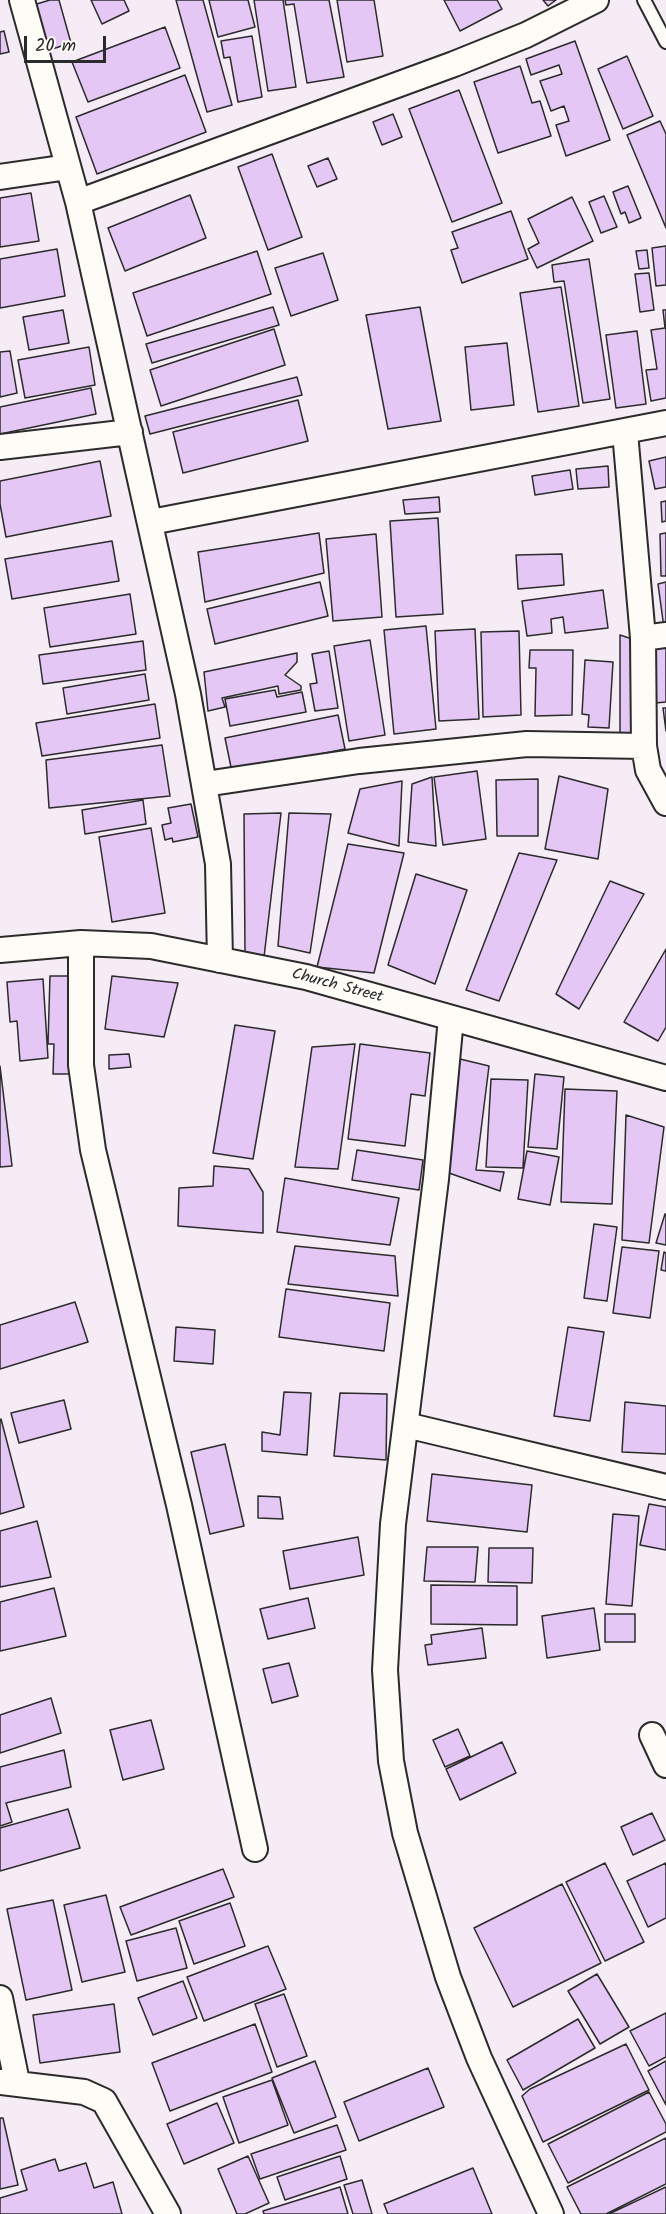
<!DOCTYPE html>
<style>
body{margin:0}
#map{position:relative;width:666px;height:2214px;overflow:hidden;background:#f6ecf6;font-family:Kalam,sans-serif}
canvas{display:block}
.scale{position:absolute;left:24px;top:36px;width:82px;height:27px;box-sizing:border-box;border:3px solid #2b2b2b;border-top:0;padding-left:8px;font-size:18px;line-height:21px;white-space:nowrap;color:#2b2b2b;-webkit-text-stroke:4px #fdfcf7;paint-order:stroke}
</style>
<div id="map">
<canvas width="666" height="2214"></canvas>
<div class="scale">20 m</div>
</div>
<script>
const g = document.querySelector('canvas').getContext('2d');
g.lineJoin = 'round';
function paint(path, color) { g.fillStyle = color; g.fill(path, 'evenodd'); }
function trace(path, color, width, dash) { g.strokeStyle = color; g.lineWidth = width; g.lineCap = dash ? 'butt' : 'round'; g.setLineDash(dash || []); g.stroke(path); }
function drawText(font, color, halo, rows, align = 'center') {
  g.font = font + ' Kalam,sans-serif'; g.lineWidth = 5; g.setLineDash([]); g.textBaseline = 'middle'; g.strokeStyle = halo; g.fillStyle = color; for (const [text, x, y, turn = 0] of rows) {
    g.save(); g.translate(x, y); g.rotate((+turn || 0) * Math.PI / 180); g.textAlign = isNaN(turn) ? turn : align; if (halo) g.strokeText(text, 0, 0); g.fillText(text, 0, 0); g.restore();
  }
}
const building = new Path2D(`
 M50,0h9l12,43 -28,9 -13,-46z
 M91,0h33l5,11 -27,13z
 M176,0h27l29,105 -25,7z
 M209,0h39l7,27 -37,10z
 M254,0h29l13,87 -28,4z
 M285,0h44l15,77 -37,6 -13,-79 -8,1z
 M337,0h37l9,56 -36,6z
 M444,0h53l5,9 -42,22z
 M543,0h13l-8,6z
 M165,27l15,41 -92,34 -16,-40z
 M4,31l5,21 -9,2v-22z
 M252,36l10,61 -24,5 -8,-45 -6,1 -3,-17z
 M575,41l35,99 -44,16 -10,-31 13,-4 -5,-15 -13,5 -11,-30 22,-7 -3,-9 -28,10 -5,-16z
 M627,56l26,60 -30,13 -25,-60z
 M520,66l12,37 8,-2 11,35 -53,17 -24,-71z
 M185,75l21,57 -109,42 -21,-57z
 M459,90l43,113 -50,19 -43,-113z
 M393,114l9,23 -20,8 -9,-23z
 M660,121l6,13v94l-39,-93z
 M272,154l30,83 -34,13 -30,-83z
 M328,158l9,21 -20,8 -9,-21z
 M628,186l13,32 -12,5 -4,-11 -4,2 -8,-22z
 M31,193l8,48 -39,6v-49z
 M190,195l16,43 -81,33 -17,-43z
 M604,196l13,31 -16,6 -12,-31z
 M572,197l21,44 -56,27 -9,-19 11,-6 -11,-24z
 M511,211l17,48 -66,24 -11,-33 7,-2 -6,-16z
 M666,246v39l-10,1 -4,-38z
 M57,249l8,47 -65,12v-49z
 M647,250l2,18 -10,1 -3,-18z
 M257,251l14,43 -124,42 -14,-43z
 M323,253l15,47 -47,16 -16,-48z
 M589,259l21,140 -27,4 -19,-122 -10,1 -2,-17z
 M649,273l5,37 -14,2 -5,-38z
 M561,287l18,119 -41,6 -18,-119z
 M273,307l6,18 -127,38 -6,-19z
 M420,307l21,114 -53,8 -22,-114z
 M63,310l6,33 -40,7 -6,-33z
 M663,310h3v88l-15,3 -5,-31 11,-1 -6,-39 14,-2z
 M274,329l11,36 -124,41 -11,-36z
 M637,331l9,73 -30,4 -10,-73z
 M507,343l7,62 -43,5 -6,-63z
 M89,347l6,38 -70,13 -7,-38z
 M10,351l7,42 -17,4v-45z
 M297,377l5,18 -152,39 -5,-18z
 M91,388l5,26 -96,20v-27z
 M298,400l10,41 -125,32 -10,-41z
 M666,457v30l-11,2 -6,-28z
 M100,461l11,55 -105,21 -6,-33v-23z
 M608,466l1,21 -31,2 -2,-20z
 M570,470l3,19 -38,6 -3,-19z
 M439,497l1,15 -35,2 -2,-14z
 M666,501v20l-4,1 -1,-20z
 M438,518l5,96 -47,3 -6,-96z
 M319,533l5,40 -119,29 -7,-50z
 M666,533v43h-5l-1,-42z
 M376,534l6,83 -49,4 -7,-82z
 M112,541l7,40 -107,18 -7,-40z
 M562,554l2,31 -46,4 -2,-34z
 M320,582l8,34 -113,28 -8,-35z
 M666,582v46h-2l-6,-44z
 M603,590l5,38 -43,5 -2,-16 -12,2 1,14 -25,3 -5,-35z
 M130,594l6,40 -86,13 -6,-39z
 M426,626l10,103 -42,5 -10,-104z
 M475,629l4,90 -40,2 -4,-90z
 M519,631l2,84 -38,2 -2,-85z
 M620,635l12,4 2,95h-14z
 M370,640l15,95 -36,6 -15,-95z
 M143,641l3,29 -103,14 -4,-29z
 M666,641v61l-11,1 -4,-61z
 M530,650h43l-1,65 -37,1 1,-48h-7z
 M329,651l9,57 -23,3 -5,-27 7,-1 -5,-29z
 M297,653v9l-12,13 16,11v4l-22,4 -1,-8 -56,12 3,9 -17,4 -4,-39z
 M585,660l28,2 -4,66 -21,-1 1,-12 -7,-1z
 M145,674l4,26 -82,14 -4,-26z
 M275,690l2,7 25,-5 4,20 -76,14 -5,-27z
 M155,704l5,34 -118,18 -6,-33z
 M663,708h3v23z
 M338,715l7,34 -113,23 -7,-34z
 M162,745l8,51 -121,12 -3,-48z
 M477,771l9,68 -43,6 -9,-68z
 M559,776l49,13 -10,70 -53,-10z
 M432,777l4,69 -28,-4 4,-58z
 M538,779v57h-41l-1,-56z
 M402,781l-3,65 -51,-13 12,-44z
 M143,800l3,24 -61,10 -3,-24z
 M191,804l7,33 -25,5 -1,-4 -7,2 -3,-15 9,-2 -3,-15z
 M281,813l-17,144 -19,-3 -1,-140z
 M289,813l42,1 -21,139 -32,-7z
 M151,828l14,85 -53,9 -13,-85z
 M348,844l56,9 -30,120 -57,-6z
 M519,853l38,7 -58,141 -33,-11z
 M416,874l51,16 -32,94 -47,-19z
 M610,881l34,13 -65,115 -23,-15z
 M666,949v78l-8,14 -34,-19z
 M50,976h22l-2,98h-17l1,-30h-6z
 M112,976l66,7 -14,54 -59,-8z
 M43,979l5,79 -28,3 -3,-40 -7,1 -3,-40z
 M235,1025l40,6 -22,128 -40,-6z
 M355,1044l-17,125 -43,-2 17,-120z
 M360,1044l70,9 -5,43 -14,-2 -6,52 -57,-7z
 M129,1054l2,13 -22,2v-14z
 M460,1059l29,7 -13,104 28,2 -4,19 -51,-18z
 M0,1066l12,100 -12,1z
 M535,1074l29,3 -7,72 -29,-2z
 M491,1079l37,1 -5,88 -37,-1z
 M565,1089l52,2 -5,113 -51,-2z
 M626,1115l38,12 -15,116 -27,-3z
 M357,1150l66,10 -4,30 -67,-10z
 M527,1151l32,6 -9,48 -32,-6z
 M214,1166l35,3 14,23v41l-85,-7 1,-38 34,-2z
 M285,1178l114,20 -9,47 -113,-13z
 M665,1214h1v31l-10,-2z
 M594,1224l23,3 -10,74 -23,-3z
 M295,1246l100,10 3,40 -110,-12z
 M622,1247l37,4 -9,67 -37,-5z
 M664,1252l2,1v18l-5,-1z
 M286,1289l104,14 -6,48 -105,-14z
 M75,1302l13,40 -88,27v-44z
 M176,1327l39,3 -2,34 -39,-3z
 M568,1327l36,5 -14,89 -36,-5z
 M284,1392l27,1 -4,62 -45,-4v-19l18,3z
 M340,1393l47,1 -1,66 -52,-4z
 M64,1400l7,29 -52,14 -8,-30z
 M625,1402l41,4v48l-44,-2z
 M1,1419l23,88 -24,7v-94z
 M225,1444l19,82 -34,8 -19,-82z
 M432,1474l100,11 -5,47 -100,-11z
 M258,1496l22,1 3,22 -25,-1z
 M649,1504l17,3v43l-26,-5z
 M613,1514l26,2 -7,90 -26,-2z
 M37,1521l14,56 -51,10v-56z
 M358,1537l6,38 -74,14 -7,-38z
 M427,1547h51l-3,35 -51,-1z
 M489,1548h44l-1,35 -44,-1z
 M431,1585l86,1v39l-86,-1z
 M54,1588l12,48 -66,15v-49z
 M308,1598l7,30 -47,11 -8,-30z
 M594,1608l6,42 -53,8 -5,-42z
 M605,1614h30v28h-30z
 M482,1628l4,30 -58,7 -3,-20 7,-1 -1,-9z
 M289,1663l9,33 -26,7 -9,-34z
 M51,1698l10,35 -61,20v-38z
 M151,1720l13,49 -41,11 -13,-50z
 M458,1729l12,27 -25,11 -12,-27z
 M502,1742l14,31 -56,27 -14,-31z
 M64,1750l7,37 -65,16 6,19 -12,4v-59z
 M68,1809l12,39 -80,23v-43z
 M652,1813l13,27 -32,15 -12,-28z
 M605,1863l39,79 -39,19 -39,-79z
 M666,1863v55l-18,9 -21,-46z
 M223,1869l11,28 -103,38 -11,-28z
 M562,1884l39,79 -88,44 -39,-79z
 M106,1895l19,77 -43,10 -18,-77z
 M53,1900l19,90 -46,10 -19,-91z
 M230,1903l15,43 -51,18 -15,-43z
 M176,1928l11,40 -50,13 -11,-40z
 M268,1946l18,43 -82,32 -17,-44z
 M597,1974l32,53 -29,17 -32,-53z
 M183,1981l14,37 -44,17 -15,-37z
 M284,1994l23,62 -30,11 -22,-63z
 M114,2004l6,48 -80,11 -7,-48z
 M666,2013v44l-17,9 -19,-35z
 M578,2019l17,29 -72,42 -16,-30z
 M255,2024l17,48 -102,39 -18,-48z
 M626,2044l23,46 -106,52 -21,-46 8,-7z
 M315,2061l21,56 -42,16 -22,-55z
 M666,2061v44l-18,-34z
 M428,2068l16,39 -85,34 -15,-39z
 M272,2080l16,45 -49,18 -16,-46z
 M649,2092l17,32v8l-98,51 -20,-39z
 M217,2103l17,40 -50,21 -17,-40z
 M0,2118h3l15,67 -18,4z
 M337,2125l9,25 -86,29 -9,-25z
 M666,2138v46l-60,30h-25l-14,-27z
 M248,2156l21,47 -24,11h-8l-19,-45z
 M340,2156l7,23 -62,21 -8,-23z
 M55,2159l4,12 27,-8 8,25 19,-6 9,32h-122v-16l27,-8 -6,-20z
 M473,2168l19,46h-104l-4,-10z
 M362,2180l10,34h-19l-9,-29z
 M340,2187l8,27h-84l-1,-3z
 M666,2187v27h-57z`);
const lane = new Path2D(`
 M644,0l22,42`);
const street = new Path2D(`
 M22,0l56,202 110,492 30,170 2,96
 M0,177l68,-10
 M78,202l376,-138 72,-29 70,-35
 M625,432l18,206 1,108 4,24 18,33
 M0,447l130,-15
 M151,522l515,-99
 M643,638l23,-3
 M205,784l154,-23 168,-17 117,2
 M81,943v122l12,85 86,355 76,344
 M0,950l81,-7 70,3 155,31 360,101
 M451,1018l-15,161 -43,345 -8,146 6,91 14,72 43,144 31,81 72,156
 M406,1425l260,62
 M652,1735l14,30
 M0,1998l17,84
 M0,2082l84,10 20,9 64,113`);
const streetNames = [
 ["Church Street",337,987,15]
];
paint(building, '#e5c7f5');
trace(building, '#2b2b2b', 1.5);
trace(lane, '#2b2b2b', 16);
trace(street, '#2b2b2b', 28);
trace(lane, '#fdfcf7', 12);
trace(street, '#fdfcf7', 24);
drawText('16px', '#2b2b2b', '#fdfcf7', streetNames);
</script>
